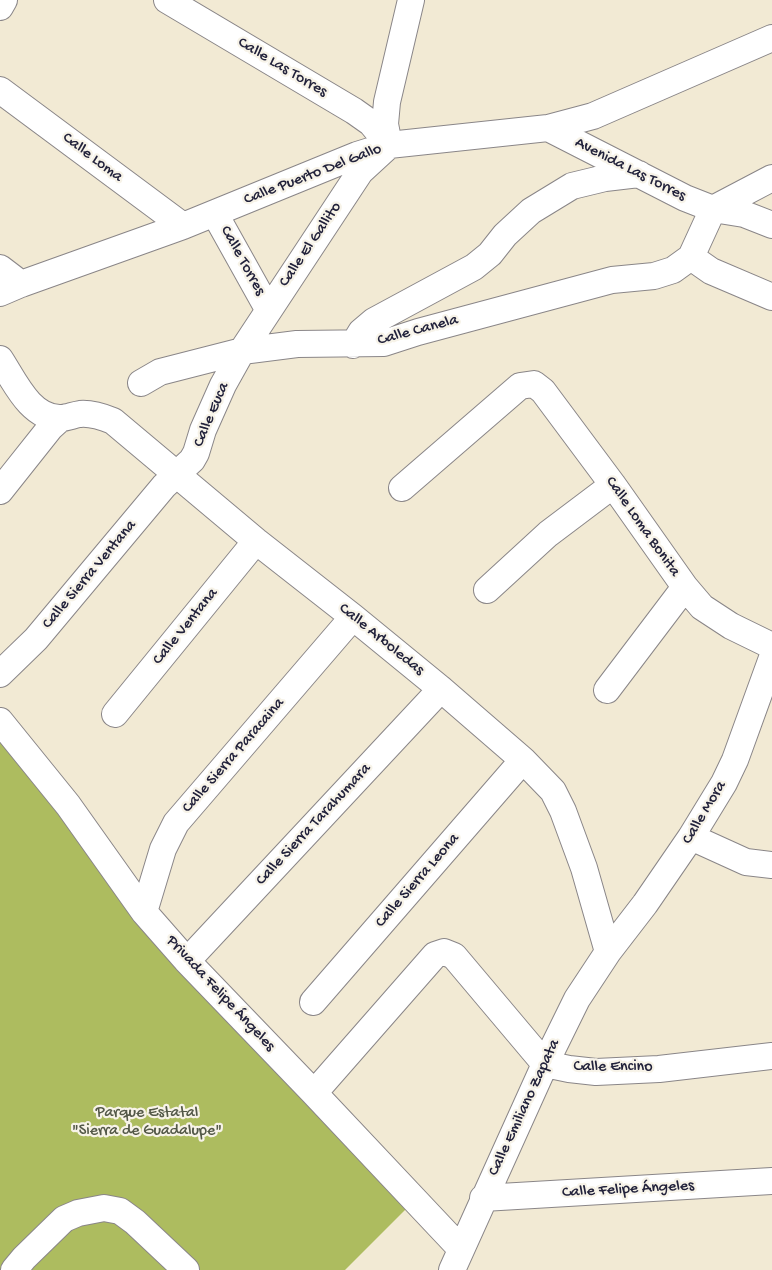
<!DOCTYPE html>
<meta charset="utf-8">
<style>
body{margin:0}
canvas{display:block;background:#f2ead4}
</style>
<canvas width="772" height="1270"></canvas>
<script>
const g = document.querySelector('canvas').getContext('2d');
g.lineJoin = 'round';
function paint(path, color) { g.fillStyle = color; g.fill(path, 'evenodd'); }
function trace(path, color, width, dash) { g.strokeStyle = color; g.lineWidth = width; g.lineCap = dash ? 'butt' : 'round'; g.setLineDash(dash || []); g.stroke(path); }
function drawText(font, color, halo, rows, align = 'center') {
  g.font = font + ' "Gochi Hand",sans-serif'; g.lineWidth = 4.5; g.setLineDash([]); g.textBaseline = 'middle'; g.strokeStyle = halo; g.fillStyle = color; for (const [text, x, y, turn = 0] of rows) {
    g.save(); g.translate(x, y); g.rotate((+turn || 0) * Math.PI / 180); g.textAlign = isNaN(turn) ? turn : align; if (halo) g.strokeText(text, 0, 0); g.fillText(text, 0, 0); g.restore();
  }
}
const green = new Path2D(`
 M0,737l185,215 236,242 -76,76h-345z`);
const street = new Path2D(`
 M167,0l187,111 17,12 18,22
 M0,7l4,-7
 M0,90l183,136
 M548,128l137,70 28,11 31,5 28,11
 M389,145l-4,-21 2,-22 24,-102
 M772,178l-59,31 -22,48 20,14 61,26
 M215,214l53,95
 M0,268l21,16
 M0,293l21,-9 162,-58 174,-71 32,-10 159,-17 45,-12 179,-78
 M353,345l8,-13 13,-11 100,-54 16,-13 15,-19 26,-24 41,-25 33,-8 34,-4
 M0,359c14,21 30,60 61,59 6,0 12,-3 19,-4 11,-1 23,3 33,7l143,120 97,76 88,72 82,71 30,31 10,20 21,57 24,84
 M141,383l19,-11 82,-21 55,-7 87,-1 34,-11 194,-52 42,-4 19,-6 18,-13
 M402,488l118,-102 14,-2 9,7 70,94 72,102 17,20 29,19 41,20
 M0,491l50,-63 11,-10
 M487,590l61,-56 65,-49
 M0,674l36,-35 128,-153 28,-26 4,-7 7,-23 20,-45 19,-34 118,-179 25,-23
 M607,690l78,-103
 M115,714l141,-173
 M0,721l68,84 76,107 43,49 127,132 147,156
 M691,837l55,25 26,3
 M144,912l19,-63 13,-26 177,-206
 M187,961l254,-272
 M313,1002l210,-242
 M314,1093l121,-138 9,-3 10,4 91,108 24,5 27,3 63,-3 113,-13
 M483,1198l289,-17
 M14,1270l10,-12 40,-39 14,-6 26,-5 16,3 15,11 51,48
 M452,1270l93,-206 32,-65 31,-47 37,-48 46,-67 33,-54 11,-23 37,-102`);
const streetNames = [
 ["Calle Las Torres",282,68,31],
 ["Calle Loma",92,158,37],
 ["Avenida Las Torres",630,170,27],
 ["Calle Puerto Del Gallo",313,175,-21],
 ["Calle El Gallito",311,245,-56],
 ["Calle Torres",242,261,61],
 ["Calle Canela",418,331,-15],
 ["Calle Euca",212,415,-67],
 ["Calle Loma Bonita",642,527,55],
 ["Calle Sierra Ventana",90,575,-50],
 ["Calle Ventana",186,627,-51],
 ["Calle Arboledas",381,640,39],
 ["Calle Sierra Paracaina",234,756,-49],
 ["Calle Mora",705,813,-59],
 ["Calle Sierra Tarahumara",314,825,-47],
 ["Calle Sierra Leona",418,881,-49],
 ["Privada Felipe Ángeles",220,994,47],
 ["Calle Encino",613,1068],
 ["Calle Emiliano Zapata",525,1108,-65],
 ["Calle Felipe Ángeles",628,1190,-3]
];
const parkNames = [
 ["Parque Estatal",147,1114],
 ["\"Sierra de Guadalupe\"",147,1132]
];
paint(green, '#adbc5f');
trace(street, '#8a8688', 28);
trace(street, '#fff', 26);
drawText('16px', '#22223b', '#f7f3e8', streetNames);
drawText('16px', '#535848', '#f7f3e8', parkNames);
</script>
